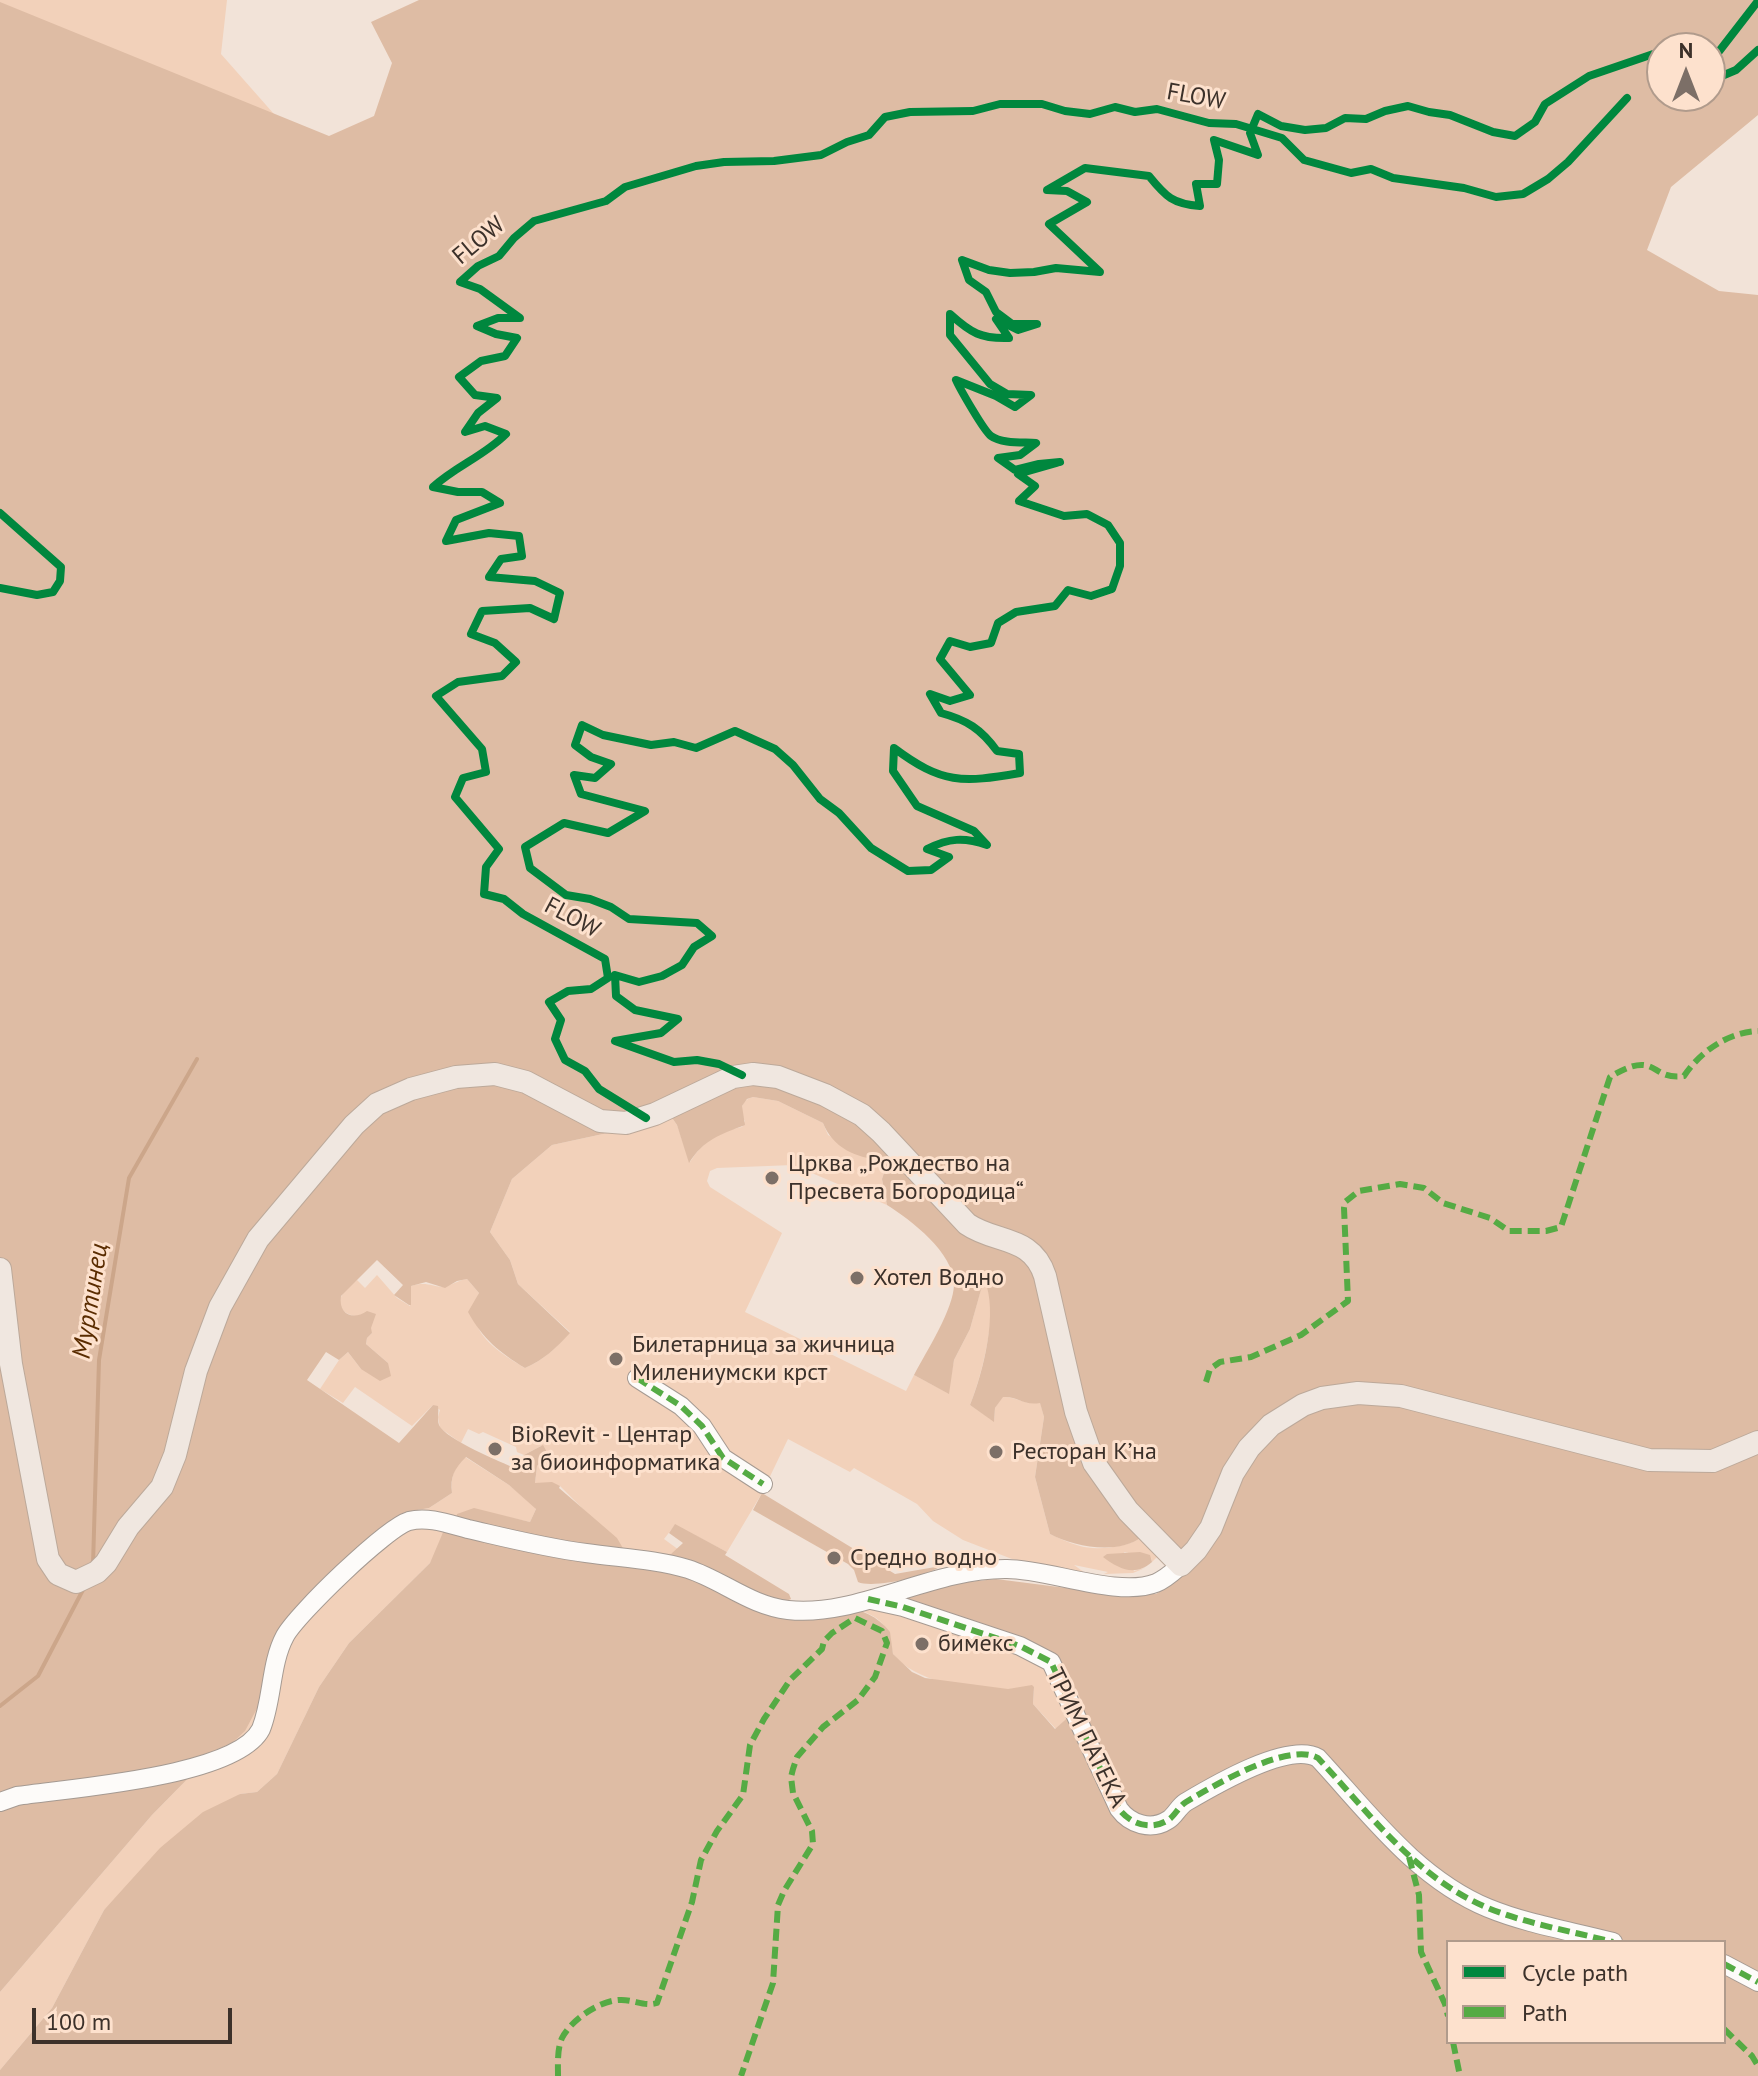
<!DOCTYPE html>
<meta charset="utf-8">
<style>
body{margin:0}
#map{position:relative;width:1758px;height:2076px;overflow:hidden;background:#f2e3d8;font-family:"PT Sans",sans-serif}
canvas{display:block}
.legend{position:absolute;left:1446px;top:1940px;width:280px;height:104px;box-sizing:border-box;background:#fde1cd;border:2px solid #b09b8c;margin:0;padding:10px 14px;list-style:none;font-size:24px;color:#3c312a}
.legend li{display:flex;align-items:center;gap:16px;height:40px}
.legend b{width:40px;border:2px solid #b09b8c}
.north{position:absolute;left:1646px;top:32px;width:80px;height:80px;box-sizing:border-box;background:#fde1cd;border:2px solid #b09b8c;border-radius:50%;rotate:0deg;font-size:22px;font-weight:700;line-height:32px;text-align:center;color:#3c312a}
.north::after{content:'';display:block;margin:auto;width:28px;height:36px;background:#7c6f67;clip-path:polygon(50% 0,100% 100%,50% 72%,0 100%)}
.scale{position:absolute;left:32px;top:2008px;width:200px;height:36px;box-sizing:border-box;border:4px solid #3c312a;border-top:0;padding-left:10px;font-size:24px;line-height:28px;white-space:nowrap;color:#3c312a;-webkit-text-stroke:6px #fde1cd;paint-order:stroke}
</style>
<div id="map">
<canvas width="1758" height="2076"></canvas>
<ul class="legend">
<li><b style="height:10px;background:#00873e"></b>Cycle path</li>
<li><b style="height:10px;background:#55ab44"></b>Path</li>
</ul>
<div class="north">N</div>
<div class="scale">100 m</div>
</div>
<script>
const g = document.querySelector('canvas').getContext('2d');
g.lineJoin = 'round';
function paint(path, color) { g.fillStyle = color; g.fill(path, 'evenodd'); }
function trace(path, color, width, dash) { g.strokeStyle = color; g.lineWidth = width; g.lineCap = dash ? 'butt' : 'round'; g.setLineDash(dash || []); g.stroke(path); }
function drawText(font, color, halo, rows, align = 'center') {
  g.font = font + ' "PT Sans",sans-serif'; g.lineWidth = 6; g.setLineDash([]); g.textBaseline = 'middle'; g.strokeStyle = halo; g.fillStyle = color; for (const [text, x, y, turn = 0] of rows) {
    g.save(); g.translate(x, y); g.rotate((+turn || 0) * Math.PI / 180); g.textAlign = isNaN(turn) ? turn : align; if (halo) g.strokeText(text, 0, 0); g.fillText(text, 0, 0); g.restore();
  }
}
const green = new Path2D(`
 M0,0h227l-6,54 75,85 -296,-114z
 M753,1097l25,4 45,22 5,12 45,24 9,1 4,7 -4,12 5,26 -94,-40 -76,3 -7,3 -3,10 3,6 72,46 -37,79 161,79 8,-16 34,18 6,-33 16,-31 14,-51c2,5 6,12 7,18 2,32 -9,79 -21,109l24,16 1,-13 7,-11c16,-1 21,9 38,5l4,15 -9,60 15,57c9,4 19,9 30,12 16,5 49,1 62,-9l27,8 -17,17 -1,-4 -27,-6 10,19 11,-3 -12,5 -29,1 4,-2 -34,-7 11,8h-8l-65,-14 -49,-19 -30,-19 -16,-17 -63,-36 -4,4 -62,-33 -26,54 -35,59 -52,-27 -11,14 15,11 -8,4 -47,-4 -64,-64 -25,-3 2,-17 11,-12 -7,-8 -17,9 -7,-3 -1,-5 -33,-15 -4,2 -11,-5 -7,14 -21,-15 -2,-11 2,-7 -7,-5 -21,21 -57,-39 -12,16 -23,-14 19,-29 9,-8 13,17 27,-6 -22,-19 1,-6 5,-5 -12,-17c-12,1 -26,-8 -18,-21 3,-5 10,-11 15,-15l8,8 12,-13 20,23 13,8 1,-20c18,-6 23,3 35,0 8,-2 13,-6 21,-7l12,14c-17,37 18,58 46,75 19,-8 31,-20 45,-36l-52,-48 -8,-24 -20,-28 22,-53 40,-34 74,-16 42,-17 9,13 13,37c12,-20 29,-31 52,-35l3,-6c-6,-10 -5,-20 8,-24z
 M465,1457l44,28 25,20 2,4 -6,13 -36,-8 -37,5 -27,44 -81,80 -30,44 -42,87 -20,18 -17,2 -136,116 -52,98 -52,62v-78l152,-177 64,-65 16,-7 59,-129 100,-94 15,-8 23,-4 23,-15c-1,-17 1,-24 13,-36z
 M901,1596l155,63 15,21 12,24 -27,25 -23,-25 1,-17c-9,-2 -15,2 -24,2 -37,1 -93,-5 -117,-35 -5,-31 -11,-36 -41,-47z`);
const forest = new Path2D(`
 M419,0h1339v115l-87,72 -24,63 72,41 39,4v1781h-1758v-6l52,-62 52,-98 56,-62 43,-36 37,-18 17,-2 20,-18 42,-87 30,-44 81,-80 14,-33 12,-11 1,-5 17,-6 56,14 6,-13 -27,-24 -43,-28c-12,12 -16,20 -14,36l-23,15 -23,4 -15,8 -100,94 -29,85 -17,32 -13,12 -16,7 -64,65 -152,177v-1990l329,134 45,-20 18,-53 -21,-41zM1662,48h48v48h-48zM753,1097l25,4 45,22c10,25 33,35 59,37l4,7 -4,12 5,26c24,15 67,48 67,79 0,25 -28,68 -40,91l35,19 5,-34 16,-31 14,-50c15,32 -1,94 -14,126l24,17 1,-14 8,-11c15,-1 20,9 37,6l4,14 -9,60 15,57c24,13 68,21 92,3l39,28 -14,22 -11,7h-43l-117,-15 -57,6 -38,11 6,5 149,58 15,21 12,24 -28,25 -22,-25 1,-17 -2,-2 -24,4 -83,-11 -13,-6 -19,-18 -3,-22c-24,-32 -70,-27 -106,-30l7,-3 -2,-5 -64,-39 2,-3 -52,-28 -6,9 14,10 -12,11 -47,-4 -7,-12 -58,-50 1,-2 -8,-4 -17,1 2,-17 11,-12 -5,-9 -19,10 -7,14c-16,-7 -72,-30 -78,-44 -2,-6 0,-13 -1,-19l-5,-1 -34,38 -92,-63 19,-28 13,8 9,-8 13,17 19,12 11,-5 -3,-13 -22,-19 1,-6 5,-5 -1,-5 5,-14 -9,-3c-14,10 -29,3 -26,-15l36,-36 26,25 -9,10 15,10h2v-19l15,-4 19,6 12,-7 10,-2 12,14 -11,19c14,26 32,41 57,56 19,-8 31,-20 45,-35l-52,-49 -8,-24 -20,-28 22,-53 40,-34 74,-16 42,-17 9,13 12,38c14,-23 32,-29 56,-38l-3,-19 5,-7zM1448,1942h276v100h-276z
 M762,1493l133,81 46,-8c-13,10 -68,23 -83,16l-4,-12 -6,-6 -95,-54z
 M1140,1552l10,3 2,7c-17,15 -33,7 -49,-5l4,-3z`);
const stream = new Path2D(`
 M93,1565l6,-205 30,-182 68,-119
 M0,1706l38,-30 47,-90`);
const minor = new Path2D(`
 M637,1378l44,28 21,20 21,32 40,26
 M871,1600l32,7 117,39 31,16 68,147c11,15 32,22 49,11 7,-4 10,-13 18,-18 27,-16 103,-61 132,-44 51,55 98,120 170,150 39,16 83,23 125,34
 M0,1802l17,-6c52,-8 220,-19 244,-67 12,-30 9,-65 24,-93 12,-22 101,-108 124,-115 19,-5 40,3 59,8 39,9 78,19 118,24 34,5 69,6 102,16 34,11 63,37 100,41 69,8 144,-42 219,-41 42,0 111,29 149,14 10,-4 17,-11 25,-18
 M1724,1964l34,18`);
const major = new Path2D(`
 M0,1269l11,95 37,195 10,15 18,8 21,-10 9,-9 22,-36 34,-40 13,-32 21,-84 24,-64 38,-68 96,-114 23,-21 34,-15 45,-12 39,-3 31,8 74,39 26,2 29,-9 78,-37 20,-3 25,3 47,18 37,20 19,17 86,92c29,20 65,11 78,52l31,136 18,51 34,48 53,54 15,-15 15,-22 22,-55 16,-25 22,-23 32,-20 19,-7 36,-5 43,3 248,64 64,1 45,-19`);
const quiet = new Path2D(`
 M637,1378l44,28 21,20 21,32 40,26
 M1206,1382l4,-13 10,-7 31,-5 50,-22 47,-34 -4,-93 1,-6 14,-11 41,-7 24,4 19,15 47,15 19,13h37l15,-4 49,-150c48,-29 39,4 74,-1 16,-24 44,-44 74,-45
 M868,1599l35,8 117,39 31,16 68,147c11,15 32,22 49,11 7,-4 10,-13 18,-18 27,-16 103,-61 132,-44 51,55 98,120 170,150 39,16 83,23 125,34
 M1409,1857l10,38 2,57 24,52 3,12
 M1724,1964l34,18
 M1724,2029l28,27 6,10
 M1453,2042l7,34
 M558,2076c0,-12 -1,-27 4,-38 9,-18 37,-37 57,-38 14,-1 25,7 38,3l35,-101 9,-42 16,-29 26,-36 7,-50 14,-26 26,-39 32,-31 2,-8 8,-8 23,-15 27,13 5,12 -12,34 -17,23 -35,27 -26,30 -4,12 -2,8 2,16 19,38 1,13 -29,47 -6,14 -5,78 -32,93`);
const cycleway = new Path2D(`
 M1758,1l-41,53v24l19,-8 22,-20
 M0,513l61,54 -1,14 -7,11 -16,3 -37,-7
 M742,1075l-23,-11 -22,-4 -23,2 -59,-21 46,-8 17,-14 -43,-9 -19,-14 -1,-21 24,7 23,-6 20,-11 12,-18 18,-11 -15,-13 -68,-4 -18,-12 -21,-8 -24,-4 -36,-27 -5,-21 39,-24 44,10 37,-22 -64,-17 -7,-19 21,3 16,-14 -20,-7 -16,-12 7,-20 21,10 48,10 23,-3 22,6 39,-17 40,18 18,16 27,34 19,14 32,35 37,23 23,-1 18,-13 -22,-8c22,-11 37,-12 60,-4l-13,-14 -57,-25 -24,-35 1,-23c48,36 68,35 126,25l-1,-19 -22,-3c-16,-22 -30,-31 -56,-38l-11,-19 20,7 20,-6 -30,-36 10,-18 20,6 21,-4 7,-20 18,-11 39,-6 13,-16 23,6 21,-7 8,-23v-23l-12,-18 -21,-11 -23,2 -45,-15 16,-15 -17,-12 42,-12 -21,2 -24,6 -17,-12 22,-3 16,-12c-13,-1 -34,1 -45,-7 -7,-5 -31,-47 -35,-56l40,16 19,11 16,-12 -24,-1 -17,-10 -40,-49v-21c21,19 31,25 59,24l-13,-19 22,11 19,-6h-25l-16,-12 -10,-20 -17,-12 -7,-20 27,10 21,3 24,-1 22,-4 44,4 -51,-48 38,-22 -20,-11 -20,-1 38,-22 64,8c17,21 24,28 51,30l-4,-22h21l2,-24 -5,-20 44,15 -8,-22 8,-19 23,12 24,4 21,-2 19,-10 21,1 19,-8 23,-5 21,6 21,3 43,17 22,4 20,-14 10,-18 44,-28 73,-25
 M646,1118l-47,-29 -14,-18 -20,-11 -10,-21 6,-19 -12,-18 19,-11 23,-2 17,-11 -3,-19 -82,-45 -19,-15 -20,-5 2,-27 13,-18 -44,-52 8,-19 23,-6 -4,-23 -46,-53 22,-14 44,-6 14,-14 -21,-19 -24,-9 11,-23 48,-3 24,11 6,-26 -25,-12 -46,-4 12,-18 21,-3 -3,-20 -30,-3 -43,8 10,-21 44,-17 -18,-11h-24l-25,-5c23,-21 51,-31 73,-53l-21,-8 -20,6 13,-19 19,-15 -22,-3 -16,-18 22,-16 24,-5 12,-18 -21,-4 -19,-8 21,-8h22l-40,-29 -20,-7 18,-16 21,-10 15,-18 20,-17 72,-20 19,-14 71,-21 28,-4 50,-1 47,-6 26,-13 22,-7 16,-18 25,-5 63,-1 27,-7h42l23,7 25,3 25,-7 20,5 22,-3 52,14 27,1 46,14 22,22 47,13 20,-4 22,9 71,10 32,9 27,-3 25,-15 20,-17 59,-64`);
const markers = [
 [772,1178,8,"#7c6f67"],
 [857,1278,8,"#7c6f67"],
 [616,1359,8,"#7c6f67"],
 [495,1449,8,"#7c6f67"],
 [996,1452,8,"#7c6f67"],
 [834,1558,8,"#7c6f67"],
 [922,1644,8,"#7c6f67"]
];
const streetNames = [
 ["FLOW",1196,97,10],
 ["FLOW",479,241,-40],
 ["FLOW",572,918,28],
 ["ТРИМ ПАТЕКА",1086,1738,64]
];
const poiNames = [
 ["Црква „Рождество на",788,1164],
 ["Пресвета Богородица“",788,1192],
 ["Хотел Водно",873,1278],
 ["Билетарница за жичница",632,1345],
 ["Милениумски крст",632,1373],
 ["BioRevit - Центар",511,1435],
 ["за биоинформатика",511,1463],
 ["Ресторан К’на",1012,1452],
 ["Средно водно",850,1558],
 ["бимекс",938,1644]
];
const waterNames = [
 ["Муртинец",91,1301,-81]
];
paint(green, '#f2d1ba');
paint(forest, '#debca4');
trace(stream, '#cca68a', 4);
trace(minor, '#a59a92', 20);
trace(major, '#bca99a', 24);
trace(minor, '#fdfbf9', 18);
trace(major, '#f0e7e0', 22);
trace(quiet, '#55ab44', 6, [12, 6]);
trace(cycleway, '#00873e', 8);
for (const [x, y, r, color] of markers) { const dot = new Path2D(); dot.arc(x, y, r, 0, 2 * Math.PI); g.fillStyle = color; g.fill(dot); trace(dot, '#fde1cd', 3); }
drawText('24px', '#3c312a', '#fde1cd', streetNames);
drawText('24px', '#3c312a', '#fde1cd', poiNames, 'left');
drawText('italic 26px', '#5a2c00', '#fde1cd', waterNames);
</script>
